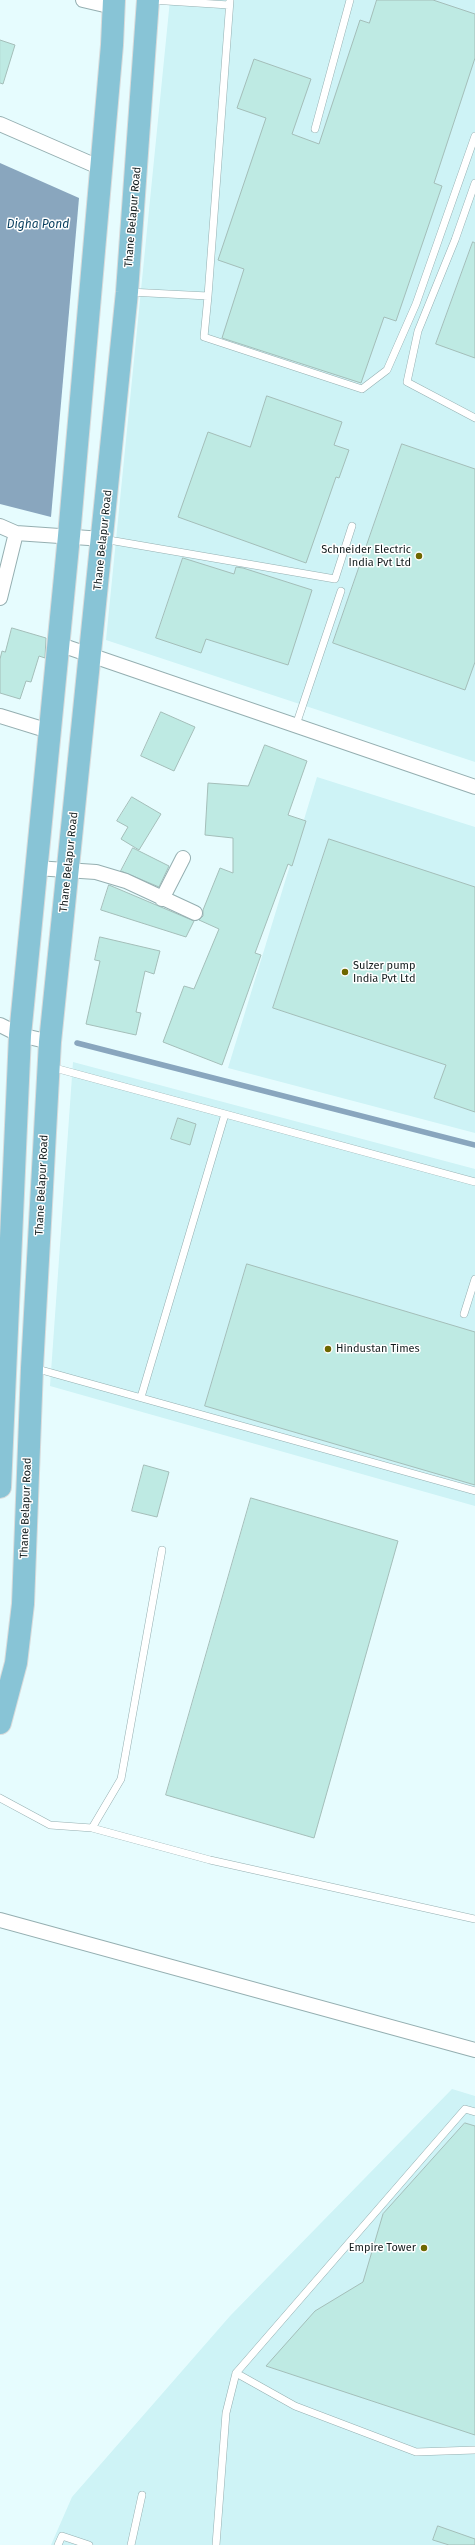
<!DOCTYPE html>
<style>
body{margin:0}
canvas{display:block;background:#e6fcfe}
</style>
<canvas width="475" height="2545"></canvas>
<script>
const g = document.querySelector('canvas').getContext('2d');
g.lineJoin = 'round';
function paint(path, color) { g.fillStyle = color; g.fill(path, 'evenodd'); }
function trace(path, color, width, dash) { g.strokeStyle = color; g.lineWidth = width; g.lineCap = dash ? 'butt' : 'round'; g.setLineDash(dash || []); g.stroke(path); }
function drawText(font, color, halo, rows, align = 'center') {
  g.font = font + ' "Fira Sans",sans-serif'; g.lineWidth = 3; g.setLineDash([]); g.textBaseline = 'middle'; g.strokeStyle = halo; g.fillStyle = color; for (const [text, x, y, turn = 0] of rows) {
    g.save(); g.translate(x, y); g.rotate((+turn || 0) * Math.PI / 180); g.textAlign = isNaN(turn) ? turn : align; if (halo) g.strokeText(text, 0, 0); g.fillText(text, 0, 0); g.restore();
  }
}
const built = new Path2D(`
 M170,0h305v762l-369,-122z
 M317,777l158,50v306l-247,-65z
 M73,1062l402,107v337l-425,-120z
 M452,2089l23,7v449h-424l21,-48 158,-181z`);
const water = new Path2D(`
 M0,163l79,35 -28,319 -51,-13z`);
const stream = new Path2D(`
 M77,1043l398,102`);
const building = new Path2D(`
 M377,0h56l42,14v44l-41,125 8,3 -46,135 -12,-4 -23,66 -139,-45 22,-69 -26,-9 48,-142 -29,-10 17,-49 57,20 -19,55 27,10 41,-124 9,3z
 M0,40l15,5 -12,39 -3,-1z
 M473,242l2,1v115l-39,-14z
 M267,396l75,26 -8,23 15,5 -10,28 -3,-1 -30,86 -128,-46 30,-85 42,15z
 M402,444l73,25v193l-10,28 -132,-47z
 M183,558l51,16 2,-7 7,1 69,22 -24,75 -82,-26 -5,14 -45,-15z
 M12,628l34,10 -1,20 -6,-2 -8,26 -5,-1 -6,18 -20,-6v-34l2,-8 3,1z
 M161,712l34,15 -21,44 -33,-15z
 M265,745l42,16 -19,54 18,6 -14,45 -4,-2 -33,89 6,2 -39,110 -59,-23 21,-56 10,3 25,-60 -20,-9 4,-4v-6l17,-42 13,5v-35l-28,-3 3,-52 40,3z
 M132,797l29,17 -22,36 -18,-11 7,-12 -11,-6z
 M329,839l146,48v225l-41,-14 12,-33 -173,-57z
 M133,848l36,18 -10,21 -38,-16z
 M109,885l85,36 -8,16 -85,-27z
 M100,937l60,14 -6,23 -9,-3 -9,41 5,1 -5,22 -50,-11 14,-63 -5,-1z
 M178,1118l18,6 -6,21 -19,-6z
 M247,1264l228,68v153l-270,-79z
 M144,1465l25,7 -12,45 -25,-6z
 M251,1498l147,43 -84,297 -148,-43z
 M465,2123l10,3v309l-209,-69 49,-55 48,-29 20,-68z
 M438,2526l37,13v6h-26l-16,-5z`);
const service = new Path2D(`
 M151,0l78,5
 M315,129l35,-129
 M475,183l-20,57 -37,91 -11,51 68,36
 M129,292l79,4 -4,41 158,52 25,-19 29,-66 59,-168
 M208,296l22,-296
 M103,539l232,40 17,-53
 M296,725l45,-134
 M51,1067l174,47
 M464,1314l11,-35
 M34,1368l441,123
 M141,1397l84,-283 250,68
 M0,1798l50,27 42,3 29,-49 41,-229
 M92,1828l118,32 265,59
 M236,2373l59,33 121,46 59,-2
 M58,2545l4,-9 27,9
 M131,2545l11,-50
 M216,2545l10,-132 10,-40 229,-264 10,3`);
const minor = new Path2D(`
 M83,0l30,7
 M0,124l101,44
 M0,526l16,7 87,6
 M0,598l16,-65
 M58,644l417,143
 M0,716l49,15
 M36,868l60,4 30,9 69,32
 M162,899l21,-41
 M0,1025l20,10 30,7
 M0,1920l475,130`);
const primary = new Path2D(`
 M0,1487l20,-452 49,-499 43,-491 2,-45
 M0,1723l16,-60 7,-59 9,-236 18,-326 77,-750 21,-292`);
const markers = [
 [419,556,4,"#6e6700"],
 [345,972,4,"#6e6700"],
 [328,1349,4,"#6e6700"],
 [424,2248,4,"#6e6700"]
];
const streetNames = [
 ["Thane Belapur Road",133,217,-85],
 ["Thane Belapur Road",103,540,-84],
 ["Thane Belapur Road",69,862,-84],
 ["Thane Belapur Road",42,1185,-87],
 ["Thane Belapur Road",26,1508,-88]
];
const poiNames = [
 ["Schneider Electric",411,550],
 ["India Pvt Ltd",411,563],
 ["Sulzer pump",353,966,"left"],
 ["India Pvt Ltd",353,979,"left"],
 ["Hindustan Times",336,1349,"left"],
 ["Empire Tower",416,2248]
];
const waterNames = [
 ["Digha Pond",38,225]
];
paint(built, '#cef3f6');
paint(water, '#89a6be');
trace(stream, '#89a6be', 5.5);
paint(building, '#beeae3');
trace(building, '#a4beb9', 1);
trace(service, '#95afb1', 8);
trace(minor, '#95afb1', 16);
trace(primary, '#d9dbdb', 24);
trace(service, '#fff', 7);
trace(minor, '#fff', 14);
trace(primary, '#88c4d6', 22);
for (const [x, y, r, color] of markers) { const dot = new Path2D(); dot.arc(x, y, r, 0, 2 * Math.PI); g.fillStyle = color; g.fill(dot); trace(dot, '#fff', 1.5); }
drawText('11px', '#121c1d', '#fff', streetNames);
drawText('11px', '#121c1d', '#fff', poiNames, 'right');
drawText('italic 12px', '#063d5e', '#fff', waterNames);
</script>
